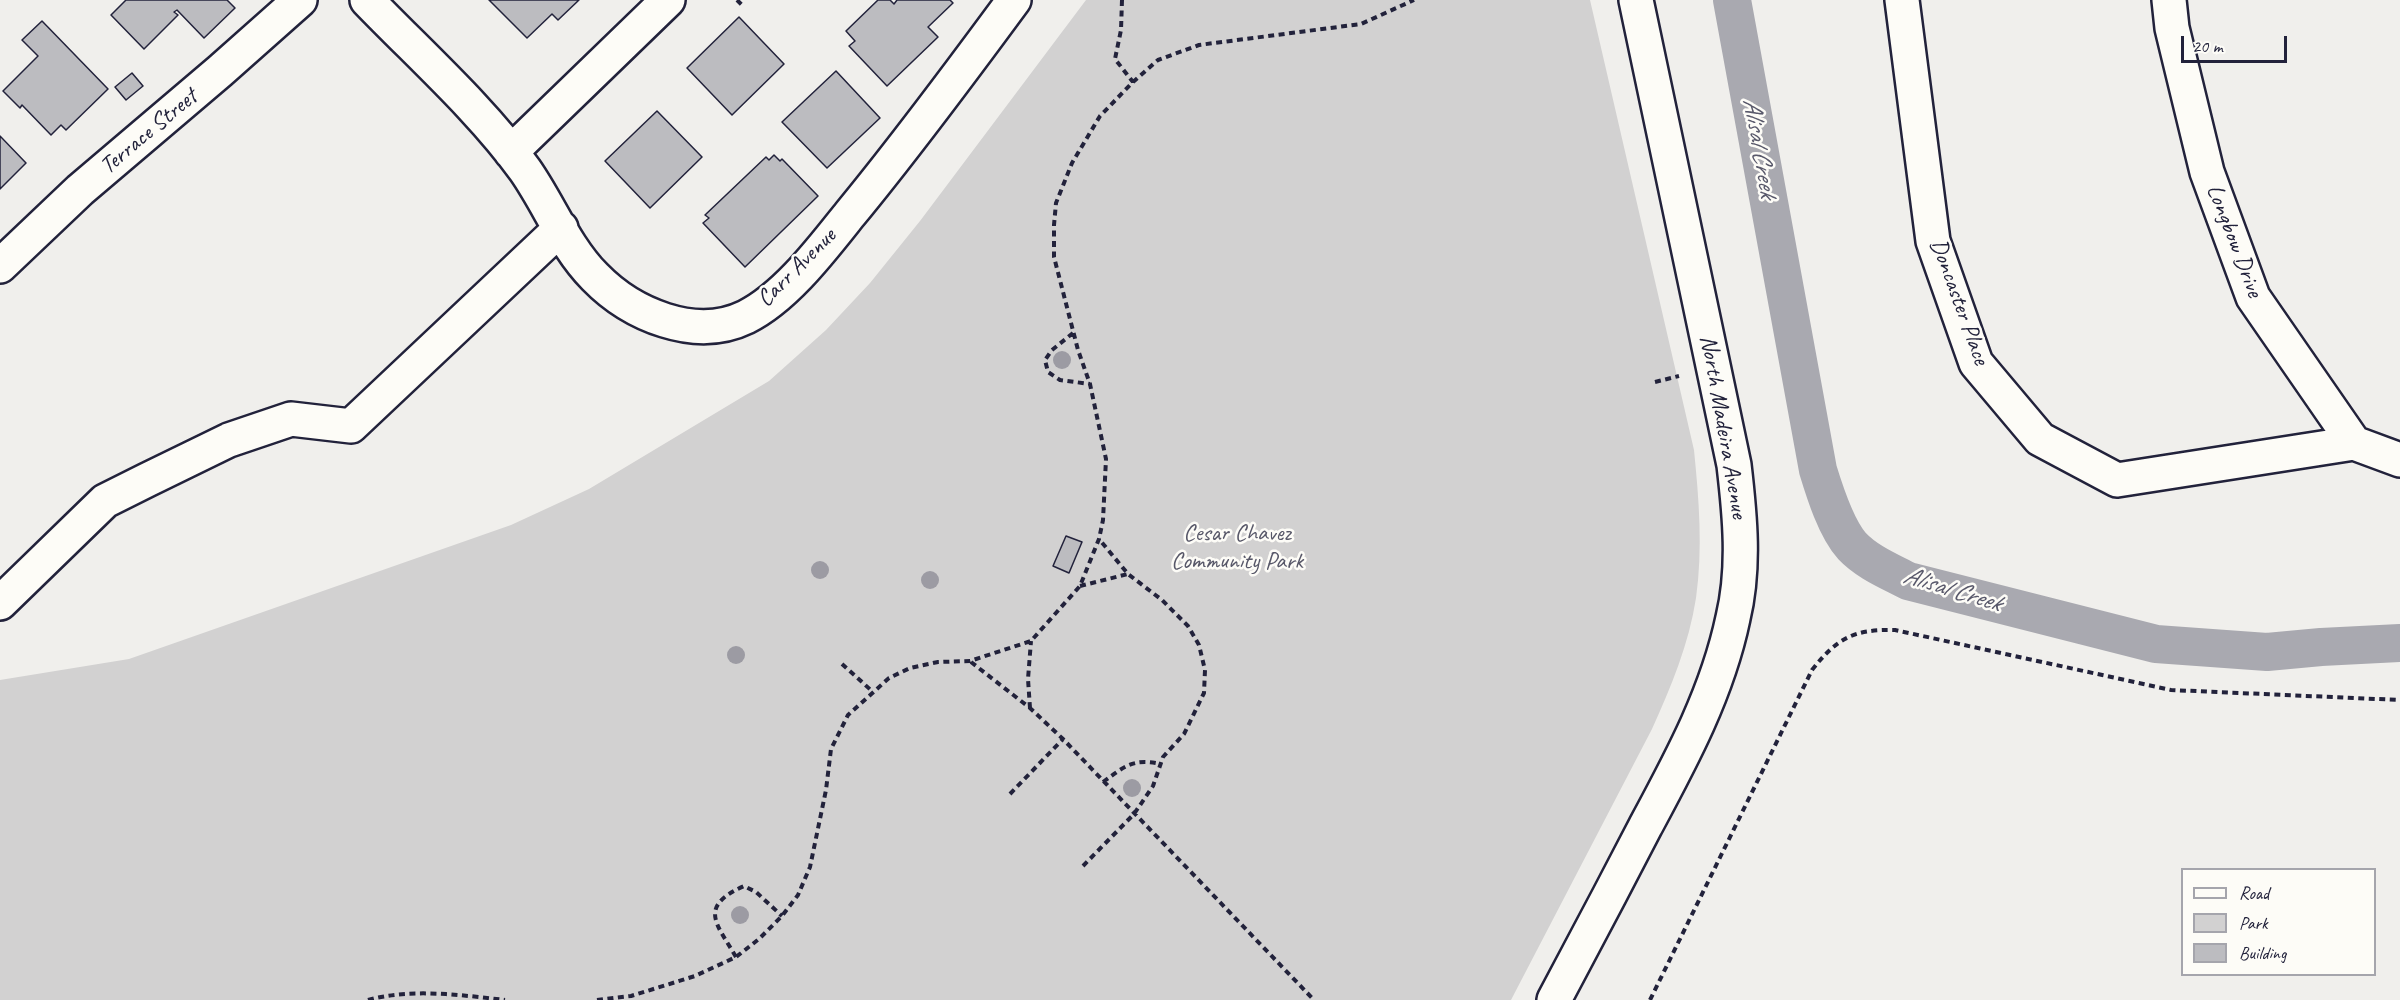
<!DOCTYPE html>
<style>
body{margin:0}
#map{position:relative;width:2400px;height:1000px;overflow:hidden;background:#f0efec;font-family:Caveat,sans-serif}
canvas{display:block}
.legend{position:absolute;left:2181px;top:868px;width:195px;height:108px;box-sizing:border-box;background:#fdfcf7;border:2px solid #a5a5ac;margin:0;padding:8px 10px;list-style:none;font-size:18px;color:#22223b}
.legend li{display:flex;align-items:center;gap:12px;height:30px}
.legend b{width:30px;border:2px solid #a5a5ac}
.scale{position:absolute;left:2181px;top:36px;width:106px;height:27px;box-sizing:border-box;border:3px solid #22223b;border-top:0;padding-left:8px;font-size:18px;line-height:21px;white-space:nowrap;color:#22223b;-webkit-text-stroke:4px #fdfcf7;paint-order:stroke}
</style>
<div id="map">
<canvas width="2400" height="1000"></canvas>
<ul class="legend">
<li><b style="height:8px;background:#fdfcf7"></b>Road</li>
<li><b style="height:16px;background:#d2d1d1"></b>Park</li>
<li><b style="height:16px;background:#bcbcc0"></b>Building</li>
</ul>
<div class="scale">20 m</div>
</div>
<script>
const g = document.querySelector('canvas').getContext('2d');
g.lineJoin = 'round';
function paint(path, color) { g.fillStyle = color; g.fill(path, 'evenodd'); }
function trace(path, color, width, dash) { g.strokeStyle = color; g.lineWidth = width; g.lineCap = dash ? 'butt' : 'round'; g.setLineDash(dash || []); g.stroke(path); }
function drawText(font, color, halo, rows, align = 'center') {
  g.font = font + ' Caveat,sans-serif'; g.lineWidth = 5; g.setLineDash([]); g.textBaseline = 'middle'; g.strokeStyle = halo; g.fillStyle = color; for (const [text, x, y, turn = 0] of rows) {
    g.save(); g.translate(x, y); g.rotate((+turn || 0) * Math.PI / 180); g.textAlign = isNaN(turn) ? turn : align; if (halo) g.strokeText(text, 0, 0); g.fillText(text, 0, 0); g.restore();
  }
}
const green = new Path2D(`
 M1086,0h504l104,450c5,50 9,99 2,148 -7,46 -25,89 -44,131l-141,271h-1511v-320l129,-21 382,-134 78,-36 180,-108 57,-51 44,-47 50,-62z`);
const canal = new Path2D(`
 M1732,0l86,470c7,23 18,58 34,76 15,16 37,25 56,35l248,63 111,8 54,-5 79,-4`);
const building = new Path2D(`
 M126,0h101l8,8 -31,30 -27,-28 -3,2 4,3 -34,34 -33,-34z
 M489,0h90l-21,20 -6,-6 -25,24z
 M878,0h12l4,4 3,-4h53l3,3 -25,24 10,10 -51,49 -38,-40 6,-5 -9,-10z
 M739,17l45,47 -52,51 -45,-47z
 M42,21l66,68 -42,41 -5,-5 -10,10 -29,-30 -2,3 -17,-17 35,-35 -16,-16z
 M836,71l44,47 -53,50 -45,-46z
 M132,73l11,13 -17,14 -11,-13z
 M657,111l45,46 -52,51 -45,-47z
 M0,136l26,27 -26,26z
 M774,155l6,6 2,-2 36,37 -73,71 -42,-44 6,-5 -4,-3 61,-58 3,3z
 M1066,536l16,6 -13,31 -16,-7z`);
const path = new Path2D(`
 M737,0l5,5
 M1122,0l-1,30 -6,29 18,23
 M1073,333l-21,17 -7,10 3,12 12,8 30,4
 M1655,382l24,-6
 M1080,586l48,-12
 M971,662l59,46 33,31 251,261
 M842,664l31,28
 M1030,708l-2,-29 3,-38
 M1103,782c22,-16 30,-24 58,-18
 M1010,794l53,-55
 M1083,866l51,-52 19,-28 10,-29 21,-23 20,-41 1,-23 -6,-25 -11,-19 -26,-26 -34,-26 -29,-35
 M736,957c-19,-33 -39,-50 8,-71l12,6 26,24
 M368,1000c43,-12 93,-5 137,0
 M597,1000l34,-4 64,-20 41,-19 23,-18 23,-23 16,-21 12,-28 16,-77 5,-41 17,-34 41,-37 21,-10 28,-6 32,-1 61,-20 49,-55 19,-47 4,-19 3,-61 -16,-75 -12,-34 -24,-93v-32l2,-22 16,-40 28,-47 33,-34 25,-22 41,-15 162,-21 53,-24
 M1650,1000l162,-330c25,-32 42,-41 83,-40l276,60 229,10`);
const minor = new Path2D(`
 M367,0c51,53 115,110 158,170 24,34 40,77 70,107 36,37 100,65 151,40 40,-20 76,-68 104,-103 57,-69 111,-142 164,-214
 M1902,0l31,241 43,122 64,76 77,41 237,-37
 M2169,0l3,28 35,144 46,125 101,146 46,17
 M511,152l157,-152
 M0,266l80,-76 140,-119 80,-71
 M0,603l105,-102 42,-21 82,-40 62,-21 60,7 210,-198
 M1554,1000c31,-58 61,-115 91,-173 36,-67 72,-133 88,-209 12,-50 7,-102 1,-153l-98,-465`);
const trees = [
 [1062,360],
 [820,570],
 [930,580],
 [736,655],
 [1132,788],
 [740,915]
];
const streetNames = [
 ["Terrace Street",149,132,-40],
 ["Longbow Drive",2234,241,69],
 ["Carr Avenue",797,268,-45],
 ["Doncaster Place",1959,302,70],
 ["North Madeira Avenue",1723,427,80]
];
const parkNames = [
 ["Cesar Chavez",1237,534],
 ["Community Park",1237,562]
];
const waterNames = [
 ["Alisal Creek",1759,148,80],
 ["Alisal Creek",1952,590,17]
];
paint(green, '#d2d1d1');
trace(canal, '#a9a9b0', 38);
paint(building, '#bcbcc0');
trace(building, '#22223b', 1.5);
trace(minor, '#22223b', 38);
trace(path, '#22223b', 4, [6, 4.5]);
trace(minor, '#fdfcf7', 33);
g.fillStyle = '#9c9ba3';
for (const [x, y] of trees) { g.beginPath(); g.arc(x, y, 9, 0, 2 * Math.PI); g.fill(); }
drawText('24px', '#22223b', '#fdfcf7', streetNames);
drawText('24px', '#575768', '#fdfcf7', parkNames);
drawText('italic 26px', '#58586a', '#fdfcf7', waterNames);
</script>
